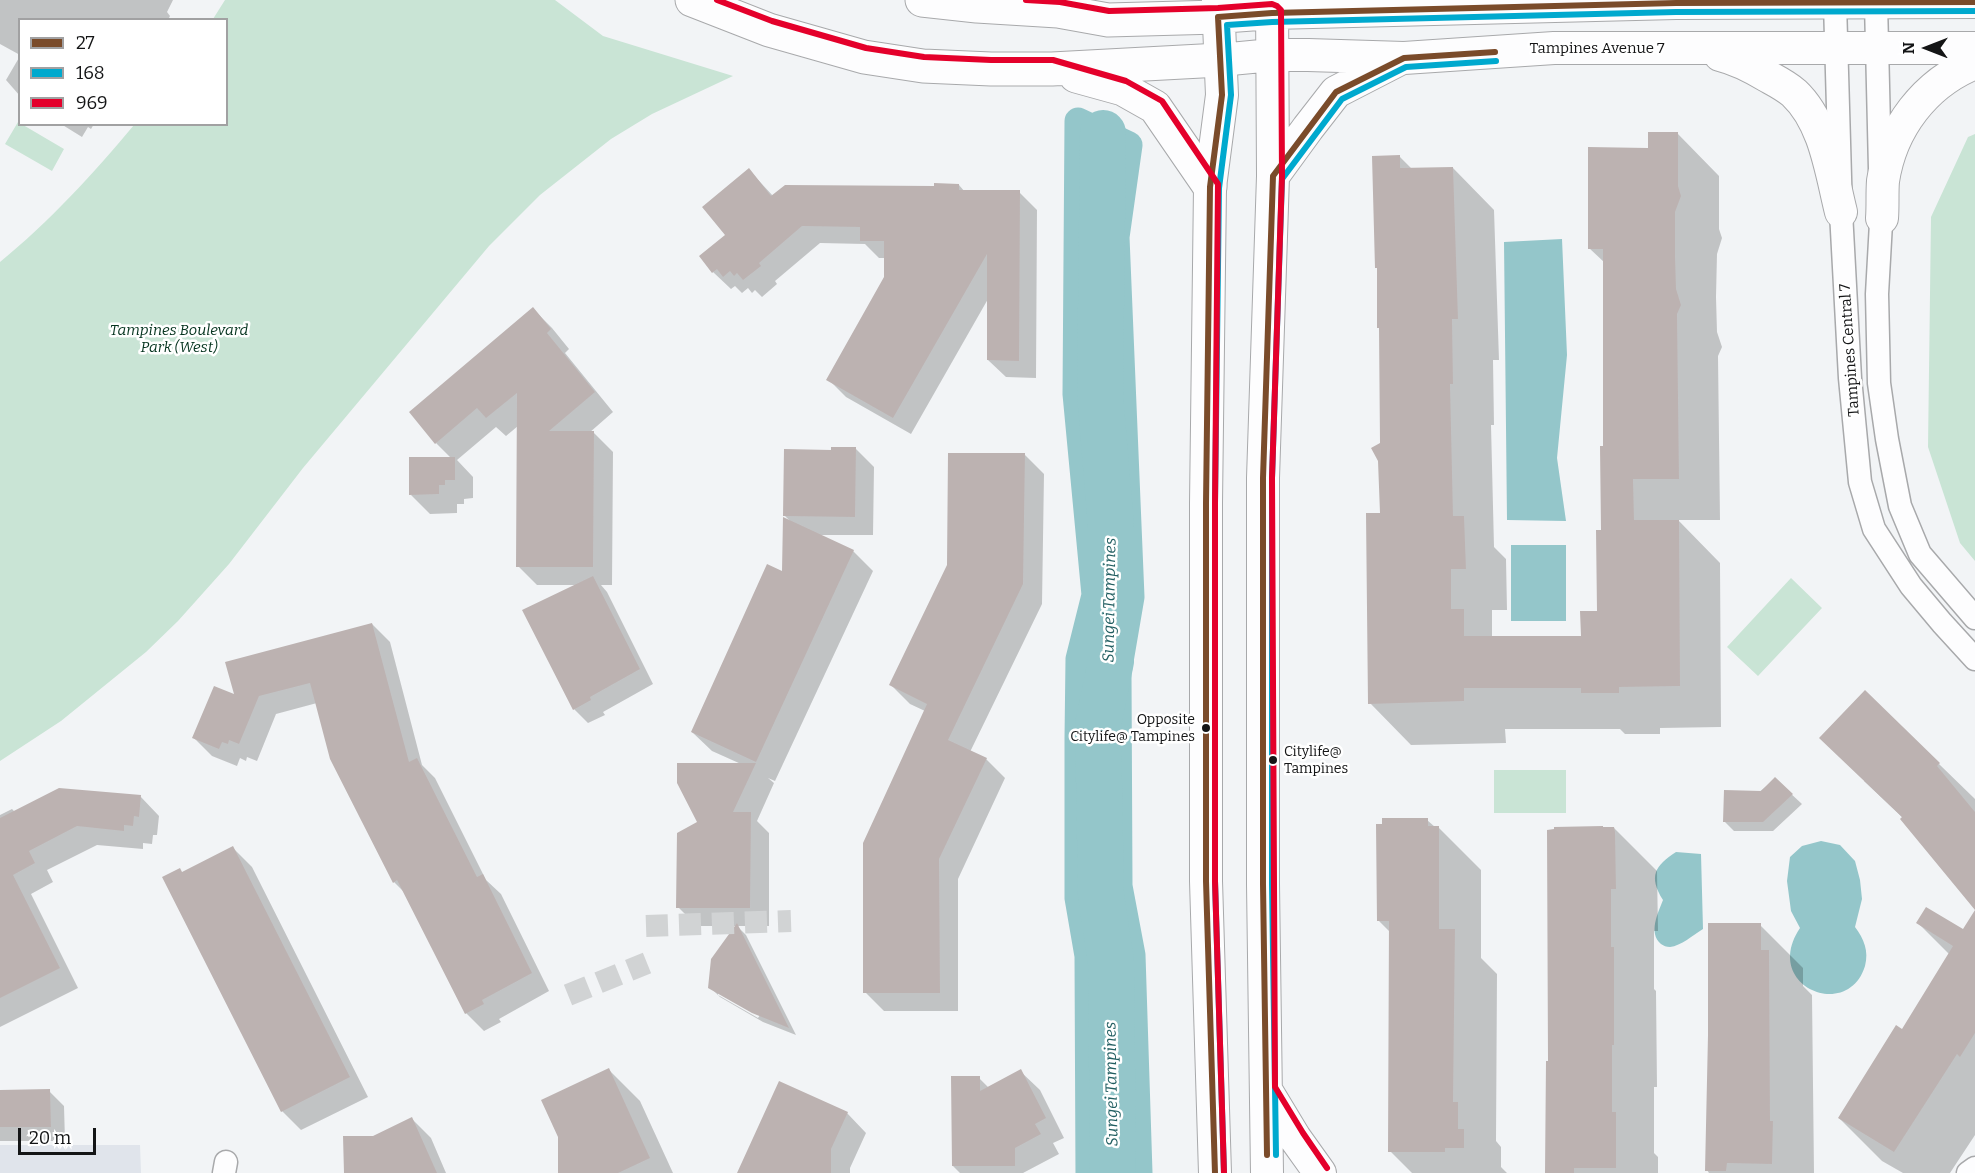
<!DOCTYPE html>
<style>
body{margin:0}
#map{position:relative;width:1975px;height:1173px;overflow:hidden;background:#f2f4f6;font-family:Bitter,serif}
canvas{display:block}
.legend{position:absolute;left:18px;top:18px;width:210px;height:108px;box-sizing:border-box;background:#fff;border:2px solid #a1a1a2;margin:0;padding:8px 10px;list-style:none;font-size:18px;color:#141516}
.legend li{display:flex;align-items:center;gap:12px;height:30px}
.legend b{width:30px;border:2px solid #a1a1a2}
.north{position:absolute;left:1897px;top:18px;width:60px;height:60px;-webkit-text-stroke:4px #fff;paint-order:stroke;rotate:270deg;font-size:16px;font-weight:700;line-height:24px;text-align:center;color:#141516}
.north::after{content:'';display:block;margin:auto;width:21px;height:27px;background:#141516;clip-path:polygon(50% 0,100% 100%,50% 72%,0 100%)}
.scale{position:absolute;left:18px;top:1128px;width:78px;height:27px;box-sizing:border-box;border:3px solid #141516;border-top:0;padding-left:8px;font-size:18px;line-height:21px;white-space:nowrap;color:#141516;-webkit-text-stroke:4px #fff;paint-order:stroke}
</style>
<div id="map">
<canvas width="1975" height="1173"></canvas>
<ul class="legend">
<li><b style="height:8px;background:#7a4b2a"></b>27</li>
<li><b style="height:8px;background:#00a9ce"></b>168</li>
<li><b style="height:8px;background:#e4002b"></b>969</li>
</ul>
<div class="north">N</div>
<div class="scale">20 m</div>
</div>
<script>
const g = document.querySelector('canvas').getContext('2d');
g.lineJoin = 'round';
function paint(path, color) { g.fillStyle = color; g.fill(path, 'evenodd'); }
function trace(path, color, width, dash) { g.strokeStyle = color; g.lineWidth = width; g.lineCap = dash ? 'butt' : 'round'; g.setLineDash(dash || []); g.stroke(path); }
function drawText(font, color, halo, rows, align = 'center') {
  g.font = font + ' Bitter,serif'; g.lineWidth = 5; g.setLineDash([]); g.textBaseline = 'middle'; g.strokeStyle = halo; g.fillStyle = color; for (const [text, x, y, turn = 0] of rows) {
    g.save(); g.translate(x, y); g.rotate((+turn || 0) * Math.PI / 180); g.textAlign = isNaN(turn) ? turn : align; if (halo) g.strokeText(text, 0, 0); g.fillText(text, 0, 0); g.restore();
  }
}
const built = new Path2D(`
 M0,1145h140l1,28h-141z`);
const green = new Path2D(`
 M225,0h330l48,36 130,40 -81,38 -41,25 -71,56 -51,51 -186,222 -74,96 -51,57 -32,31 -85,69 -61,40v-499c48,-39 95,-90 134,-137l92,-1v-104l-13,-1z
 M18,122l46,27 -12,22 -47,-27z
 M1975,134v427l-15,-18 -32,-96 3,-230 37,-80z
 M1791,578l31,30 -64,68 -31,-29z
 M1494,770h72v43h-72z`);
const water = new Path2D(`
 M1562,239l5,116 -10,103 9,63 -59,-1 -3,-278z
 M1511,545h55v76h-55z
 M1821,841l19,4 15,16 5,19 2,19 -7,28c9,12 14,24 10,39 -17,56 -104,20 -65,-38l-9,-17 -4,-30 3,-24 12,-11z
 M1676,852l25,2 2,75c-10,6 -22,17 -33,18 -4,0 -6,-1 -9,-3 -13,-11 -3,-31 2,-44 -15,-24 -8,-34 13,-48z`);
const shadow = new Path2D(`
 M0,0h173l-6,12 3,4 -2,4h-148v35l-20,-11z
 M20,56v40l-14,-16z
 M61,124h33l-3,5 -3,-2 -6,10z
 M1678,134l41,42v53l3,9 -5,16 -1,43 1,35 5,15 -4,9 2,164h-42l42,43 1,164 -61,1v6h-35l-5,-5h-115l1,14 -95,2 -41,-42 11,-188v-71l19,-287 12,12 41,-1 41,42 5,150h-6l1,65h-3l3,122 12,12 1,51h-15v27h90l17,-24 5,-165 1,-185 -16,-15 60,-99z
 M749,170l24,26 186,-11 6,7h54l18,18 -1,168 -30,-1 -18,-17v-61l-77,135 -65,-37 -18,-18 57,-101v-20h-6l-14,-14 -45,-1 -45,38 2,3 -15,13 -7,-7 -3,3 -4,-5 -6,5 -7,-7 -4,3 -18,-17z
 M533,309l19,19 17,21 -4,4 48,59 -24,21h5l19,19 -1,133h-11l6,7 46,92 -50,28 2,3 -17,8 -14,-14 3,-124h-40l-19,-19v-140l-12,10 -10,-9 -39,33 16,17v21l-9,1v5h-7v9l-27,1 -19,-19 40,-37 -15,-15z
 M855,448l19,19 -1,68h-56l36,16 20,20 -98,210 -7,-3 6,5 -17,38 12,12v93h-32l9,9 50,100 -33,-13 -43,-25 -10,-10 26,-61h-39l-19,-19 21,-84 42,-59 -29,-13 -20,-19 92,-159 8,-50 -8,-8 48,-63zM718,991l42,24 -2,3 -40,-23z
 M1025,455l19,19 -2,130 -72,148 16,7 19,19 -47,101v132h-74l-19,-19 60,-281 -15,-7 -19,-19z
 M372,624l18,18 32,123 13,13 51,102 15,14 48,97 -50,28 2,3 -17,9 -18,-18 -60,-119 -12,-12 -77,-179 -41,11 -19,47 -10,-4 -1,4 -6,-3 -3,8 -25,-10 -18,-18 42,-41z
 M1939,764l36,35v108l-72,-89 -39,-37z
 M1775,779l27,25 -29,27h-39l-10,-10z
 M140,796l19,20 -2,19h-4l-1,9 -9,-1v6l-46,-4 -50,25 6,12 -22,12 47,94 -78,39v-212l12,-6 3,3z
 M1427,820l8,7h3l43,43v88l16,16 -1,167 5,6v20l6,6h-95l-22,-22 1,-218 -12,-12z
 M1614,828l43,43 1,60h-4v58l2,2 1,96h-3v66l4,4v16h-111z
 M233,848l19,19 116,230 -67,33 -19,-19 -99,-238z
 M1918,923l57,16v196l-25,38h-47l-21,-12 -43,-43 64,-87 46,-77z
 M1760,925l43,43v18l9,9 2,178h-105l-2,-3z
 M609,1070l31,31 33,72h-114z
 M1020,1071l20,19 24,48 -11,5 6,11 -36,19h-63l-7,-7 26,-88 10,10z
 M0,1091h49l15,15 1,35h-65z
 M847,1113l19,20 -16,35v5h-111z
 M412,1119l19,19 15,35h-101l29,-36z`);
const canal = new Path2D(`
 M1089,1173l-1,-217 -10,-58v-160l1,-79 16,-64 -19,-201 2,-273 51,24 -13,92 15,360 -13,76 1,213 13,69 7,218`);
const river = new Path2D(`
 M1103,133l-3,261 11,133v134l-13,64 3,171 10,66 2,211`);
const building = new Path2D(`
 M1648,132h30v54l3,10 -6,16v43l1,34 5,16 -4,9 2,165h-46l1,41h45l1,166 -61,1v6h-38v-5h-117v13l-96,3 -2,-191h14l-2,-52 -7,-13 9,-5 -1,-115h-2v-60h-2l-3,-112 28,-1v13l53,-1 5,152h-6l1,65h-3l3,132h11l2,53h-15v40h13v27h117l-1,-25h17l-1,-81h5l-1,-84h3v-197h-15v-102l60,1z
 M749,168l22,28 14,-11 149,1v-3l25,1v6h61l-1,171 -32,-1v-106l-94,164 -67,-38 58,-103v-36h-24v-14l-58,-1 -43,37 2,3 -18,14 -6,-7 -3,3 -4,-5 -7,6 -6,-8 -5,4 -13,-17 26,-21 -23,-28z
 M533,307l18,22 -4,4 48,59 -46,39h45l-1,136h-77l1,-174 -31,25 -9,-10 -42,36 -26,-32z
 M831,447h25l-1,70 -72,-1 1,-67 47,1z
 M948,453h77l-2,131 -75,156 39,18 -48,101 1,134h-77v-150l64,-139 -38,-19 58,-120z
 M409,457h46v23h-10v5h-6v9l-30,1z
 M783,517l71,33 -98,212 -65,-30 76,-168 15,7z
 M593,576l47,93 -50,28 1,3 -18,10 -51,-100z
 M372,623l37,139 8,-4 60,119 6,-3 49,99 -50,27 2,4 -19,10 -68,-134 -4,3 -63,-124 -20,-76 -51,13 -20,48 -10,-4 -1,4 -6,-2 -3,7 -27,-11 22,-52 20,8 -9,-32z
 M1865,690l75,73 -3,3 38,46v221l-15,24 -3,-3 -63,98 -56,-34 58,-93 6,4 51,-83 -37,-23 10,-16 37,22 12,-19 -75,-91 2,-2 -83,-79z
 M677,763h79l-23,49h18l-1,96h-74l1,-75 20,-11 -20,-39z
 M1775,777l18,17 -30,28h-40l1,-32 37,1z
 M59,788l82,7 -2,22 -5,-1 -1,10 -9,-1v6l-47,-5 -48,25 6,12 -22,12 47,93 -60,30v-180z
 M1382,818h46v8h11v103h16l-2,173h5v27h6v19h-19v4h-57l1,-231h-12l-1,-97h6z
 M1603,826v1h11l1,5 1,57h-5v58h3v98h-2v67h4v56h-42v5h-29l1,-112h2l-1,-231 7,-1v-2z
 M233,846l117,231 -69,35 -119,-235 18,-9 2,4z
 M737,923l52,105 -37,-15 -44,-25 3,-29z
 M1708,923h53v27h8l1,171h3l-1,43 -45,-1 -1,8h-21l3,-136z
 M609,1068l41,90 -32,15h-60v-36l-17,-37z
 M1021,1069l25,49 -11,6 6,10 -26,14v18h-63l-1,-90h29v15z
 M779,1081l69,31 -17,37v24h-94z
 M50,1089l1,38h-51v-37z
 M412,1117l25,56h-93l-1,-37h30z`);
const minorTunnel = new Path2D(`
 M646,926l145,-5
 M568,995l79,-32`);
const minor = new Path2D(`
 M1835,3l6,209 9,166 10,104 14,47 37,57 31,37 33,36
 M1876,3l4,166
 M1882,205l-5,89 2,89 8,56 13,67 20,48 55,64
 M224,1173l2,-11
 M1968,1173l7,-5`);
const secondary = new Path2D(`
 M1218,17l54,-4 404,-10 299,-1
 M1720,55c16,4 32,12 47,21 9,5 19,10 27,17 31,29 37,79 47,119
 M1220,60l52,-5h36l96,3 150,-10h421
 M1273,176l35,-48 28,-36 66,-34
 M1882,218c1,-12 0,-25 1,-37 8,-53 42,-98 92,-118
 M1266,1090l29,48 25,35
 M1215,1173l-9,-292v-378l4,-316 12,-92 -4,-95
 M1267,1173l-4,-289v-406l10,-302 -1,-176`);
const primary = new Path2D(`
 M692,0l77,30 95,27 59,9 68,3h61l168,-9
 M922,0l55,6 81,5 50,9 110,-3
 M1076,76l47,13 32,18 55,80`);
const bus1 = new Path2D(`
 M1267,1155l-4,-271v-406l10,-302 63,-84 68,-34 91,-6
 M1215,1173l-9,-292v-378l4,-316 12,-92 -4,-78 54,-4 404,-10 299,-1`);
const bus2 = new Path2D(`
 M1276,1155l-4,-271v-406l10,-299 60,-80 64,-32 90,-6
 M1224,1173l-9,-292v-378l4,-315 12,-93 -4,-70 45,-3 404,-10 299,-1`);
const bus3 = new Path2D(`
 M717,0l55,21 94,27 58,9 67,3h62l73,21 36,20 56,83 -3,319v378l9,292
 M1026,0l34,2 49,9 109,-3 54,-4 5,2 4,4 1,166 -10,302 3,609 28,46 24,35`);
const markers = [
 [1206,728,5,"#141516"],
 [1273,760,5,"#141516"]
];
const busNames = [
 ["Opposite",1195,720],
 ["Citylife@ Tampines",1195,737],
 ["Citylife@",1284,752,"left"],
 ["Tampines",1284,769,"left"]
];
const streetNames = [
 ["Tampines Avenue 7",1597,49],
 ["Tampines Central 7",1850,350,-94]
];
const parkNames = [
 ["Tampines Boulevard",179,331],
 ["Park (West)",179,348]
];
const waterNames = [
 ["Sungei Tampines",1110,600,-89],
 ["Sungei Tampines",1112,1084,-91]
];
paint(built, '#e0e4eb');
paint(green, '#c9e4d5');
paint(water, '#94c6ca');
paint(shadow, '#0003');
trace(canal, '#94c6ca', 27);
trace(river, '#94c6ca', 46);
paint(building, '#bcb2b1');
trace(minorTunnel, '#d1d3d4', 22, [22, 11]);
trace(minor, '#a8a9ab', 25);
trace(secondary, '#a8a9ab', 34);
trace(primary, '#a8a9ab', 35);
trace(minor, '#fdfdfe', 22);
trace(secondary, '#fdfdfe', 32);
trace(primary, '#fdfdfe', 33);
trace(bus1, '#7a4b2a', 6);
trace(bus2, '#00a9ce', 6);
trace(bus3, '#e4002b', 6);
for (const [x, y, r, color] of markers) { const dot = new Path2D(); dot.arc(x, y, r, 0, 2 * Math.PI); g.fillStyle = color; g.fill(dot); trace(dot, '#fff', 2); }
drawText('14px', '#141516', '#fff', busNames, 'right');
drawText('15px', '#141516', '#fff', streetNames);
drawText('italic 15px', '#05341f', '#fff', parkNames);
drawText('italic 16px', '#215e61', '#fff', waterNames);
</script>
